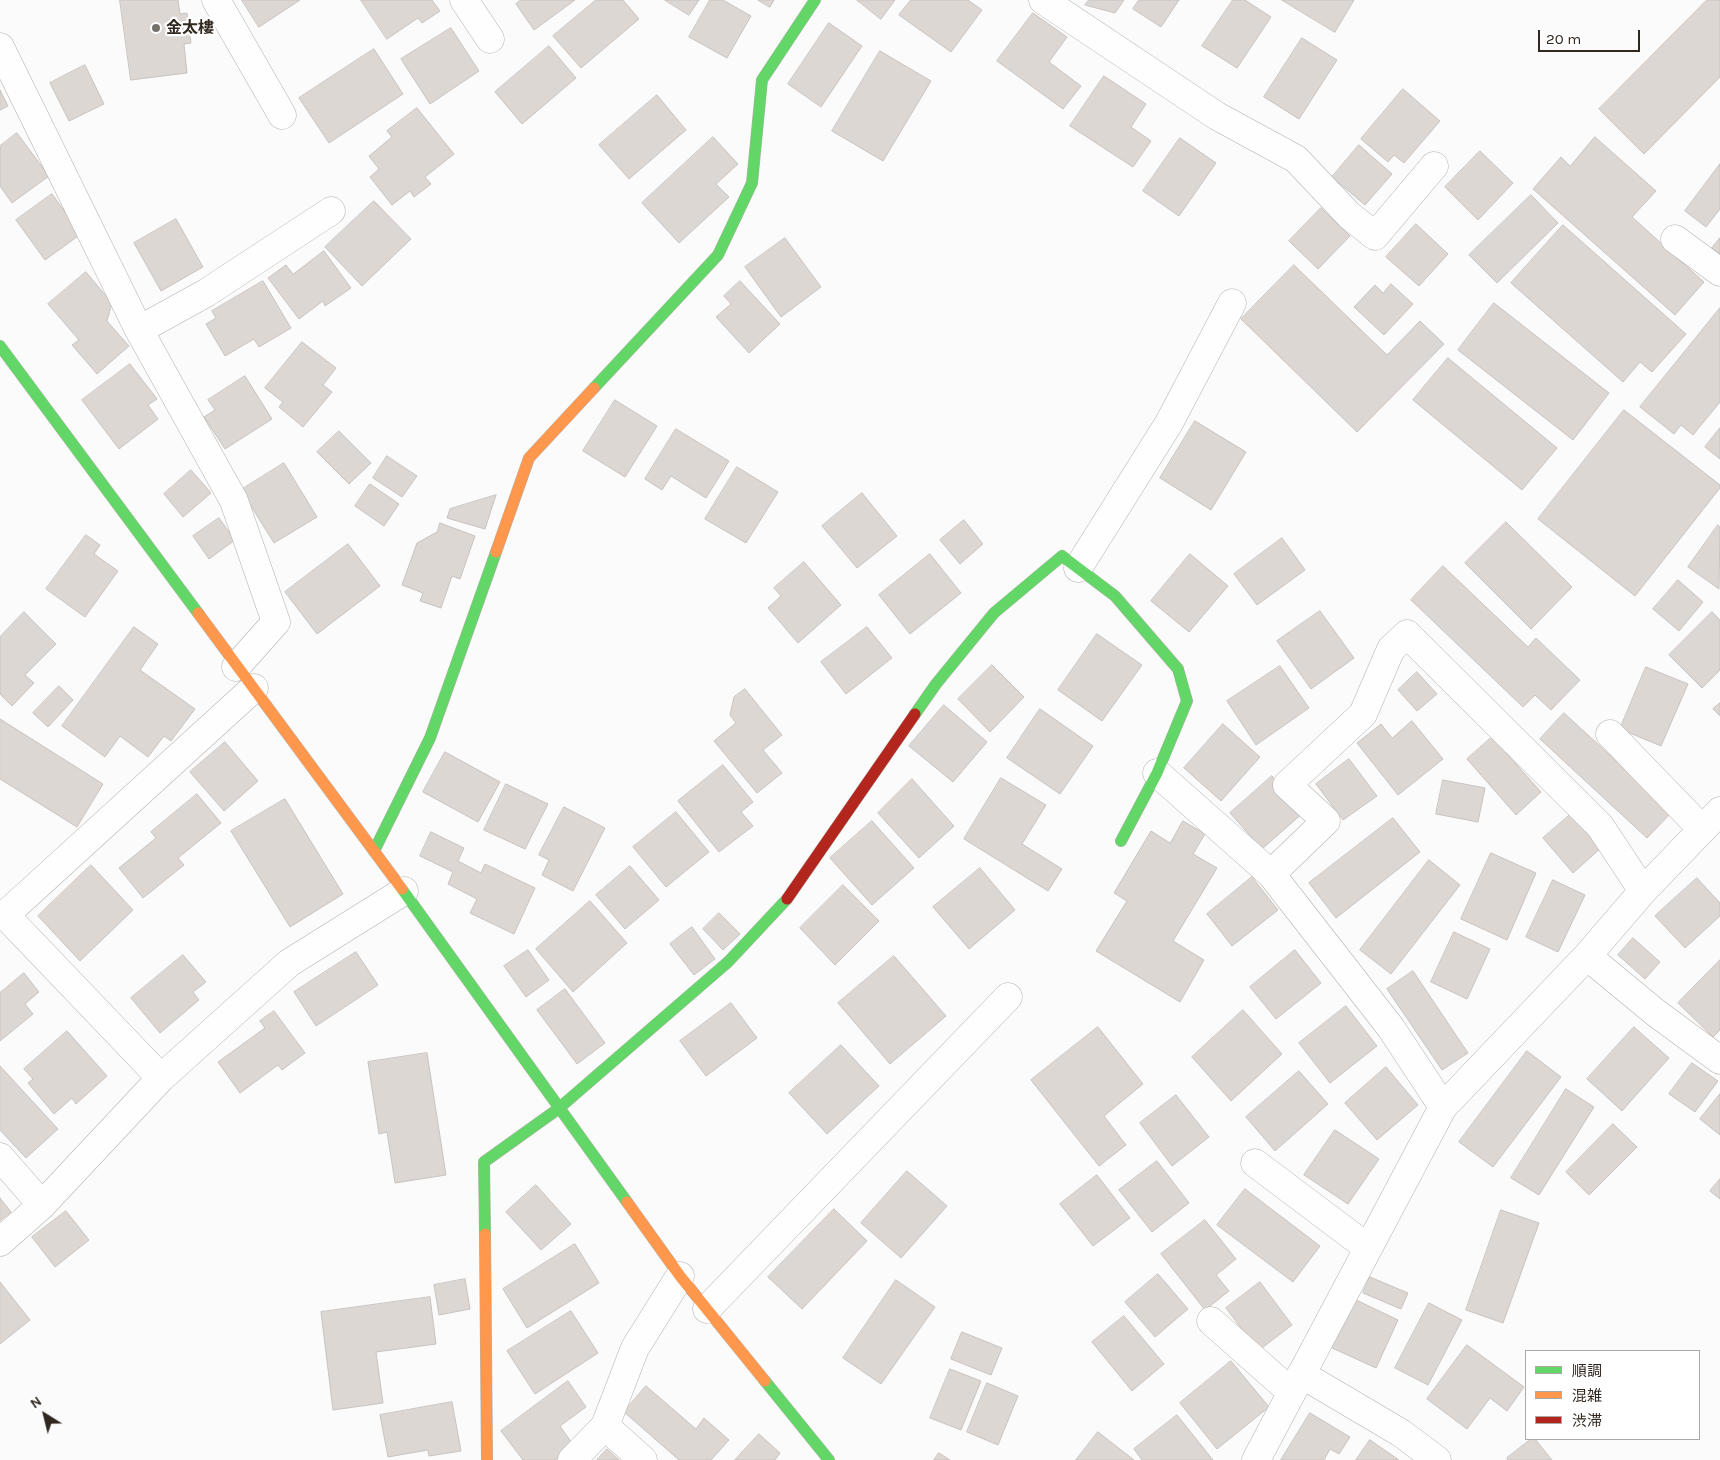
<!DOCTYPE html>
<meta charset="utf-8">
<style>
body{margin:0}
#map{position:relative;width:1720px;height:1460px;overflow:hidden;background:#fbfbfb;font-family:Karla,"Noto Sans JP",sans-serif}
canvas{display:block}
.legend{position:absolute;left:1525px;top:1350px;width:175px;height:90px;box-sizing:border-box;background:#fff;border:1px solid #aca9a5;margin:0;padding:6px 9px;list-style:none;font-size:15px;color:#30271f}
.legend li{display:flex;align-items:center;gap:10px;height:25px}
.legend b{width:25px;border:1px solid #aca9a5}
.north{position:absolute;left:20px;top:1390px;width:50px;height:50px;-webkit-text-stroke:4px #fff;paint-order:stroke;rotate:324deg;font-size:14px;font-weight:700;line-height:20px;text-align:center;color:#30271f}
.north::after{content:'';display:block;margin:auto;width:18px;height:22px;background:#30271f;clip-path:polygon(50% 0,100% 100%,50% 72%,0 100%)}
.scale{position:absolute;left:1538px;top:30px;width:102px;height:22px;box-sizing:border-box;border:2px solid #30271f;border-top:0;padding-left:6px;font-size:15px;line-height:18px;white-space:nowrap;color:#30271f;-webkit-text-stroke:4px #fff;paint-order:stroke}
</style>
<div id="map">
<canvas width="1720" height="1460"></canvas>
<ul class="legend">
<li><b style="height:6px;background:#63d668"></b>順調</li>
<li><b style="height:6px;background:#ff974d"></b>混雑</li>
<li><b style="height:6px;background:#b3261e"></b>渋滞</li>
</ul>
<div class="north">N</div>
<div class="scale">20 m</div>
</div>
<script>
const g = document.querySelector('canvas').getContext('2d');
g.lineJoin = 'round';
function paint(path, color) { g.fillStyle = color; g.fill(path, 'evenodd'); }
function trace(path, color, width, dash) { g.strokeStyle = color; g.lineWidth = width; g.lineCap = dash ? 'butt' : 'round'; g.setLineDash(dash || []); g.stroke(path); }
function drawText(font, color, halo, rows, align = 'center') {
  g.font = font + ' Karla,"Noto Sans JP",sans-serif'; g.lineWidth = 4.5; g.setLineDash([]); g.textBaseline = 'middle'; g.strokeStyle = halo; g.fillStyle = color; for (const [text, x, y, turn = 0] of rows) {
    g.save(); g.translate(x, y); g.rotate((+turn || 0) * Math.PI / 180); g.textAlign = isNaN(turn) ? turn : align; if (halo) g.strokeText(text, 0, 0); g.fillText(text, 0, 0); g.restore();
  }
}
const building = new Path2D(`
 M120,0h58l2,14 7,-1 4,30 -7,1 3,29 -56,7z
 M242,0h58l-41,27z
 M361,0h71l8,11 -18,12 -4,-5 -31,21z
 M521,0h54l-41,30 -18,-26z
 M596,0h27l16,19 -58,49 -28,-32z
 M665,0h34l-10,15z
 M710,0h13l28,16 -24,42 -38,-21z
 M758,0h16l-4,7z
 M857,0h38l-14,19z
 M911,0h57l14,10 -31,42 -52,-37z
 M1089,0h35l-9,13 -30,-8z
 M1139,0h40l-18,27 -28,-18z
 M1233,0h12l26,17 -34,51 -35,-22z
 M1282,0h72l-19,32z
 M1707,0h13v77l-76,77 -45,-45z
 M1033,13l34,24 -18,25 32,24 -18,23 -66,-48z
 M829,23l33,23 -41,61 -33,-23z
 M451,28l28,43 -49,33 -29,-45z
 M1302,38l35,22 -38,59 -35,-22z
 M549,46l27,32 -54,46 -27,-32z
 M374,49l29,45 -74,49 -30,-45z
 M880,51l51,30 -48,80 -51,-30z
 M85,65l19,39 -35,17 -19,-38z
 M1104,76l42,28 -15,23 20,14 -18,26 -63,-41z
 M1403,89l37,32 -36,42 -10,-8 -6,7 -27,-23z
 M0,90l8,16 -8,4z
 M657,95l29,35 -57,49 -30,-34z
 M417,108l37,46 -29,23 6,7 -17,13 -4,-6 -18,14 -22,-28 9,-8 -10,-13 23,-19 -5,-6z
 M17,133l32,43 -37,27 -12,-17v-40z
 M713,137l25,27 -22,20 13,13 -50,46 -37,-40z
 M1595,137l61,54 -24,26 72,65 -29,33 -142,-126 28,-32 9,9z
 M1180,138l36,25 -37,53 -36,-25z
 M1359,145l33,29 -27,31 -33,-28z
 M1480,151l33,32 -35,37 -33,-33z
 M1720,164v45l-14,18 -21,-16z
 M52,194l29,40 -36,26 -29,-40z
 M1531,195l27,28 -61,60 -28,-28z
 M374,201l37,38 -49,47 -37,-39z
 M1321,208l29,28 -32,33 -29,-28z
 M176,219l27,48 -42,24 -27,-48z
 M1416,224l32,30 -29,32 -33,-29z
 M1563,225l123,109 -34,38 -12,-10 -17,20 -112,-99z
 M785,238l36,49 -40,30 -36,-50z
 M1720,238v16l-8,-6z
 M324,251l27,37 -26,18 -2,-5 -24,18 -31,-41 18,-13 7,9z
 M1294,265l93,90 33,-34 24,23 -87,88 -116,-113z
 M86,272l26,31 -5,18 22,25 -32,28 -25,-29 7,-5 -31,-36z
 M263,281l28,47 -32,19 -5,-8 -29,17 -19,-32 10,-6 -4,-7z
 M740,281l40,43 -31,29 -33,-36 15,-13 -7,-8z
 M1391,284l22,20 -29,31 -30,-28 21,-22 8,8z
 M1494,303l115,90 -36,47 -115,-90z
 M1720,308v94l-27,33 -12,-10 -7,9 -34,-27z
 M302,342l34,26 -13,17 9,7 -29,35 -24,-20 4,-5 -18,-14z
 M1448,358l109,90 -35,42 -109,-90z
 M130,364l27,35 -9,6 10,14 -39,30 -37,-49z
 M245,376l27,43 -47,30 -21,-32 11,-7 -7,-10z
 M615,400l42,26 -32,51 -42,-26z
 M1624,410l96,75v3l-85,108 -97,-77z
 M1195,421l51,31 -35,58 -51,-32z
 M1720,428v31l-15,-12z
 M676,429l53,32 -23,37 -35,-22 -9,14 -17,-11z
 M339,431l32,32 -22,21 -32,-32z
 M387,456l30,20 -15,21 -29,-19z
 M284,463l33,54 -43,26 -33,-53z
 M737,467l41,25 -32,51 -41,-24z
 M191,470l20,23 -28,24 -19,-23z
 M370,484l29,20 -15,22 -29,-20z
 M862,493l35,43 -40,32 -35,-42z
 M496,495l-11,34 -38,-11 3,-9z
 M219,518l16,22 -26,19 -16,-23z
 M964,520l19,24 -23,20 -20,-24z
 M1506,522l66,65 -41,42 -66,-66z
 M440,523l35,13 -15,43 -8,-3 -11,32 -21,-7 3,-8 -21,-8 15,-42 20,-11z
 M1718,525l2,2 -1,62 -31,-22z
 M86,535l14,10 -6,9 24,17 -33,46 -39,-28z
 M1282,538l23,32 -48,35 -23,-31z
 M348,544l32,42 -63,48 -32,-42z
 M930,554l31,39 -51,41 -31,-39z
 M1190,554l38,32 -39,46 -38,-31z
 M804,562l37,43 -43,38 -30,-35 13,-12 -7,-8z
 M1443,566l85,81 8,-9 44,42 -29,30 -16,-15 -12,12 -112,-107z
 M1678,580l25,22 -24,29 -26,-22z
 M1320,611l34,47 -43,31 -34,-48z
 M24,612l32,32 -31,31 9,8 -22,23 -12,-12v-57z
 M1712,612l8,8v50l-18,18 -33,-33z
 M134,627l24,17 -18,26 55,39 -24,32 -7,-5 -16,21 -28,-21 -15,21 -43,-31z
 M867,627l25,31 -46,36 -25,-32z
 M1097,634l45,31 -40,56 -44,-31z
 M992,665l32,32 -34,35 -32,-33z
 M1280,666l29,42 -53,37 -29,-44z
 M1646,667l42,17 -27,62 -41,-17z
 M1417,672l20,22 -20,17 -19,-21z
 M59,686l14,14 -25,27 -15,-14z
 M745,689l37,46 -19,15 19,23 -25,20 -43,-52 22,-18 -6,-8 4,-18z
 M1720,703v13l-7,-7z
 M944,705l43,37 -34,40 -44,-36z
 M1040,709l53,37 -33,48 -53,-36z
 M1564,713l108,99 -25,26 -107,-99z
 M0,719l103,65 -26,43 -77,-48z
 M1412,721l31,38 -45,36 -41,-52 24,-19 11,14z
 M1223,724l37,33 -39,44 -37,-33z
 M1492,737l49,55 -25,23 -49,-56z
 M225,742l33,39 -34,30 -34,-39z
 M445,752l55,30 -22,40 -55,-30z
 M1349,759l28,37 -34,24 -27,-36z
 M723,765l30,37 -12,10 12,14 -34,26 -41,-51z
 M1272,776l32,36 -42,37 -32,-36z
 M1001,778l45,27 -24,39 40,25 -14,22 -84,-52z
 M912,779l42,47 -35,32 -41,-45z
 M1443,780l42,8 -7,34 -42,-8z
 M506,784l42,20 -23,45 -41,-19z
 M197,794l24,29 -43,35 6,7 -41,33 -24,-30 37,-30 -5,-6z
 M285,799l58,95 -53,33 -59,-96z
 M564,807l41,21 -32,63 -31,-16 7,-15 -10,-5z
 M676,812l33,40 -43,35 -33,-40z
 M1571,814l30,34 -28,25 -30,-35z
 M1393,818l27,34 -84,66 -27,-35z
 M872,821l42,47 -42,37 -42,-47z
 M1183,821l22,13 -12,20 24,14 -44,73 31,19 -24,42 -84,-51 31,-50 -13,-8 37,-62 19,12z
 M431,832l33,16 -6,13 23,12 4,-9 50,24 -21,46 -44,-21 7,-14 -29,-15 5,-12 -33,-16z
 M1491,853l45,20 -29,67 -46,-21z
 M1429,860l31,25 -69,89 -31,-24z
 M91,865l42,45 -53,51 -42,-45z
 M630,866l29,34 -34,29 -29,-34z
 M980,868l35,42 -46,39 -36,-42z
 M1252,877l26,33 -46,36 -25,-32z
 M1697,878l23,25v13l-35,32 -30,-32z
 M1553,880l32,15 -27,57 -32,-15z
 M843,885l36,36 -44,44 -35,-37z
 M590,901l37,42 -54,49 -37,-43z
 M719,913l21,21 -17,16 -20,-21z
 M692,927l23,32 -21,16 -24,-31z
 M1454,932l36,17 -23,50 -36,-17z
 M1633,938l27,24 -15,17 -27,-24z
 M528,950l21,30 -23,17 -22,-31z
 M1295,950l26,33 -45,36 -26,-32z
 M356,952l22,33 -62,41 -22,-34z
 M183,955l23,27 -13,10 6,8 -39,33 -29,-35z
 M894,956l52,60 -56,48 -52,-61z
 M1720,960v70l-7,7 -35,-34z
 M1413,971l55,82 -26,17 -55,-81z
 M24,973l15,19 -14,12 8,10 -33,27v-48z
 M565,989l40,54 -28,21 -40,-54z
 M731,1003l26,35 -51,38 -26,-35z
 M1346,1006l31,40 -47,37 -31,-40z
 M1243,1010l39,44 -51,47 -39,-44z
 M274,1011l31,42 -23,17 -4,-5 -38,28 -22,-31 47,-34 -5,-7z
 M1098,1027l45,57 -39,32 22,29 -27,21 -68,-86z
 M1634,1027l35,31 -47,53 -35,-32z
 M67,1031l40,45 -31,28 -4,-6 -18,16 -26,-31 5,-4 -9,-10z
 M841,1045l38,41 -52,48 -38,-41z
 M1527,1051l34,26 -68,90 -34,-25z
 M427,1053l19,122 -51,8 -8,-51 -8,2 -11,-72z
 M1692,1063l26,18 -23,31 -26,-18z
 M0,1066l58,63 -32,29 -26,-28z
 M1386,1067l32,38 -41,35 -32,-37z
 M1299,1071l29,33 -53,47 -29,-34z
 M1566,1089l28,18 -55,88 -28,-17z
 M1720,1094v41l-20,-16z
 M1176,1095l33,42 -37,29 -32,-43z
 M1613,1124l24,23 -48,48 -23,-23z
 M1335,1130l44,29 -31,45 -44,-29z
 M1157,1161l32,42 -37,29 -33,-42z
 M907,1171l40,35 -46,52 -40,-35z
 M1097,1175l33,43 -37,28 -33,-42z
 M1720,1179v20l-10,-8z
 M536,1185l35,39 -30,26 -35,-38z
 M1245,1189l75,57 -27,36 -76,-57z
 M0,1198l11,14 -11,9z
 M834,1209l33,32 -65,68 -34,-32z
 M1501,1210l38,13 -36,100 -37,-13z
 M66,1211l23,29 -34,27 -23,-30z
 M1205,1220l31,39 -20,16 13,16 -24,19 -44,-56z
 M575,1244l24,39 -72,45 -24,-39z
 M1158,1274l30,35 -33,28 -30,-35z
 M1370,1277l38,16 -7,16 -38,-16z
 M465,1279l5,30 -31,6 -5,-30z
 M896,1280l39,27 -54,77 -38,-26z
 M0,1282l30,38 -30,24z
 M1260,1282l32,43 -34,26 -32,-43z
 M430,1297l6,47 -60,8 7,51 -50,7 -12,-98z
 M1352,1298l46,22 -22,48 -46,-21z
 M1429,1303l33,17 -34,65 -33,-17z
 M571,1311l27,42 -63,41 -28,-43z
 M1124,1316l40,48 -32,27 -40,-49z
 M962,1332l40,16 -11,27 -40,-16z
 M1467,1345l57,42 -17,24 -17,-13 -23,31 -40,-30z
 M1231,1361l38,46 -52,42 -37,-46z
 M950,1369l31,12 -20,49 -31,-12z
 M568,1381l18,26 -26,19 14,20 -19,14h-32l-22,-29z
 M987,1383l31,13 -20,49 -31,-13z
 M646,1386l50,43 8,-11 25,22 -18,20h-32l-55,-48z
 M452,1402l9,49 -32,5 -1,-6 -40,7 -8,-42z
 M1310,1413l40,24 -11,17 -9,-5 -6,11h-43z
 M1177,1415l36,45h-71l-8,-11z
 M1098,1432l36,28h-58z
 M759,1434l21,19 -5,7h-40z
 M1531,1439h4l17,21h-44l-1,-2z
 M1370,1440l29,20h-43z
 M607,1449l12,11h-22z
 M939,1453l11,7h-16z`);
const street = new Path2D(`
 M216,0l66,115
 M464,0l26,39
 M1043,0l174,116 79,43 53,56 26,21 59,-70
 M0,47l139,283 95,171 42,121 -40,45
 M1675,239l45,33
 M139,330l67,-37 125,-82
 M1078,568l91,-145 63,-120
 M1610,734l92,95
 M1157,773l114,101 120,154 52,79
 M1271,874l55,-53 -39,-36 76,-71 28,-65 16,-15 193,192 43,65
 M1587,956l69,57 64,47
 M161,1078l-156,-163 249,-227
 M0,1157l42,48
 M1255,1163l113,85
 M0,1242l42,-37 119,-127 128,-115 115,-72
 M707,1309l301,-312
 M1211,1321l80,71
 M1301,1374l100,59 36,27
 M605,1426l38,34
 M572,1460l33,-34 30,-78 45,-72
 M1256,1460l187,-353 144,-151 56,-65 77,-80`);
const fast = new Path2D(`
 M0,346l198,267
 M594,388l124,-133 34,-72 10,-103 53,-80
 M915,714l21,-30 58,-71 68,-57 53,40 63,73 9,32 -30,72 -36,68
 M374,851l56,-113 66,-186
 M402,889l225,313
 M485,1234l-1,-72 74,-53 170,-147 59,-63
 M765,1381l64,79`);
const slow = new Path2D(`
 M496,552l33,-94 65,-70
 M198,613l204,276
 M627,1202l53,74 85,105
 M485,1234l2,226`);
const jam = new Path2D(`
 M787,899l128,-185`);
const markers = [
 [156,28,5,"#77716c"]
];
const poiNames = [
 ["金太樓",166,28]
];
paint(building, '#ddd7d4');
trace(building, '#c8c3c0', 1);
trace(street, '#b5b1ad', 29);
trace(fast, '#b5b1ad', 12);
trace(slow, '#b5b1ad', 12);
trace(jam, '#b5b1ad', 12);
trace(street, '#fefefe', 28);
trace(fast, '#63d668', 11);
trace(slow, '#ff974d', 11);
trace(jam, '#b3261e', 11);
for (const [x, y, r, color] of markers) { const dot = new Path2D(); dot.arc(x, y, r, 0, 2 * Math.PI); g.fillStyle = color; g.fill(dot); trace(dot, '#fff', 2); }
drawText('bold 16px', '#30271f', '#fff', poiNames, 'left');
</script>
